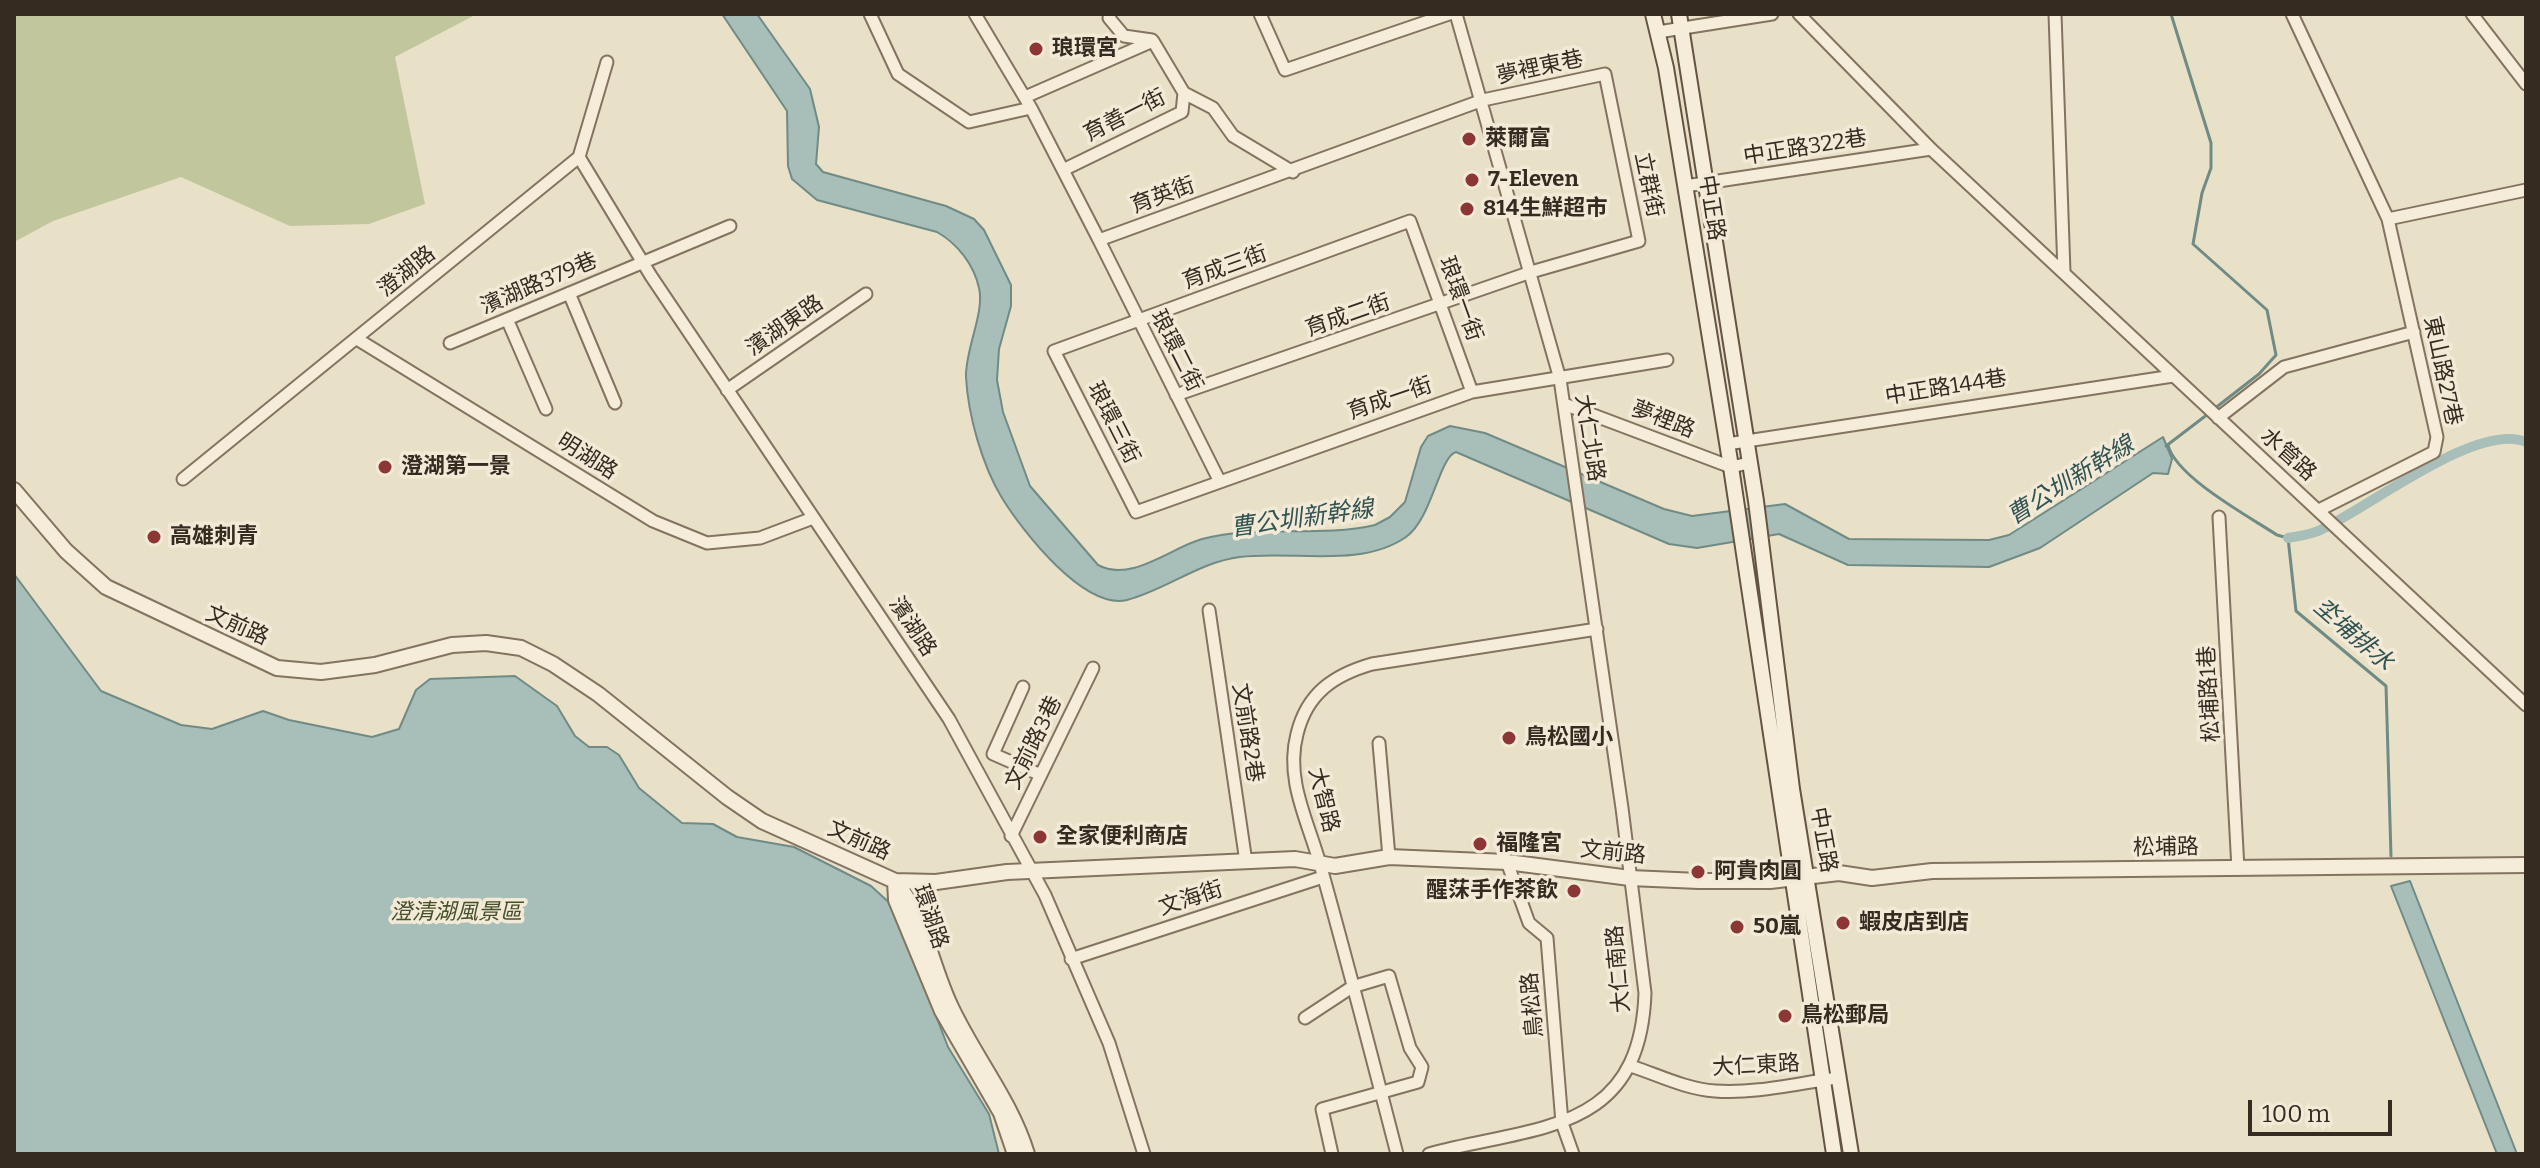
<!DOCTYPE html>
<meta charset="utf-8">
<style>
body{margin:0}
#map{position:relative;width:2540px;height:1168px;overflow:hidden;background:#e9e0c8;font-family:Bitter,serif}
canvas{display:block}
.frame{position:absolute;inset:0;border:16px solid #362b21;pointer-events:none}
.scale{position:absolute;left:2248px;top:1100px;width:144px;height:36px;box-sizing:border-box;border:4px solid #362b21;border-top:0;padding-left:10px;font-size:24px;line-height:28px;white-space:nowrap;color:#362b21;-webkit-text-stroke:6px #f2ead7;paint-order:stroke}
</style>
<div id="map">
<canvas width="2540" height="1168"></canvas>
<div class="frame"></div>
<div class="scale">100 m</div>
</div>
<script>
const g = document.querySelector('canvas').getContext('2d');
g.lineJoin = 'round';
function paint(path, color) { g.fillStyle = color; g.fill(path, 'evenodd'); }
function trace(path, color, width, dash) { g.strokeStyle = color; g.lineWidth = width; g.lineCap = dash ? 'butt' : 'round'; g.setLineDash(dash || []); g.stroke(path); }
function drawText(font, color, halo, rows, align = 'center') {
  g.font = font + ' Bitter,"Noto Sans TC",serif'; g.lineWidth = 7; g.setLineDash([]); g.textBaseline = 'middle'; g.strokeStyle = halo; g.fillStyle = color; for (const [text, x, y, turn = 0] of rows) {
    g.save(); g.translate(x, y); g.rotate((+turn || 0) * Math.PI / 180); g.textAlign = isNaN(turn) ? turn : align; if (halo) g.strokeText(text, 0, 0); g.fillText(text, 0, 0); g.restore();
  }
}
const green = new Path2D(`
 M14,14h463l-82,43 30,147 -56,20 -79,2 -109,-49 -128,44 -39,21z`);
const water = new Path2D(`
 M722,14h35l53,75 9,38 -3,37 7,8 123,34 28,13 10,11 27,55v21l-12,43 -2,31 6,32 27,74 68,79c33,18 72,-17 104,-26 56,-15 117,-1 173,-14l15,-8 15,-15 16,-55 7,-11 22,-10 35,7 179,76 28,7 93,-12 64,35 140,1 20,-5 154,-98 9,22 -4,15 -15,-1 -113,75 -51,19 -141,-2 -69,-31 -82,14 -28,-4 -213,-92c-17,5 -24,67 -50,85 -46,32 -115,13 -166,20 -41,5 -74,33 -113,43 -43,10 -104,-68 -125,-102 -20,-33 -34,-83 -36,-121 -1,-27 19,-65 13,-89 -5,-23 -21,-44 -42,-56l-120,-32 -25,-21 -4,-13 -1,-55z
 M14,574l87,117 80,34 31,4 51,-18 26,9 83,17 27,-8 17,-39 14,-11 85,-3 42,30 18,30 14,11h18l12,8 20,33 43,35 31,1 24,13 57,10 77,39 23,21 54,140 41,67 10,40h-985z
 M2410,881l107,273h-20l-106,-268z`);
const stream = new Path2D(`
 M2171,14l40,129v25l-9,25 -9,51 74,66 9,45 -17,19 -45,35
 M2168,445c8,32 80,71 109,90l11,3 8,73 90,75 5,170
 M2166,446l42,-32`);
const canal = new Path2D(`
 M2288,538c10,-2 21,-3 30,-7 48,-21 159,-110 208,-89`);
const minor = new Path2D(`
 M870,14l28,60 71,48 62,-14
 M975,14l56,94 68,132 384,-140 122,-26 34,167 -108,31 -355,123
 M1110,14l-1,4 15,18 28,4
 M1260,14l25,56 164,-56
 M1799,14l132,135 595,556
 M2055,14l9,258
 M2292,14l96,205 49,218 -3,15 -115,58
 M2472,14l54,70
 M1658,32l114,-18
 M1184,93l29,15 20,28 60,36
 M1025,97l128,-56 31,52 -2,19 -119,58
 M579,157l72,119 298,443 96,176 64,148 35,111
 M1685,186l246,-37
 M2388,219l138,-29
 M1099,240l120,240
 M569,293l46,110
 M507,319l39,90
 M357,339l296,182 54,22 53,-5 53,-20
 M450,343l280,-117
 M727,390l139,-96
 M1472,392l-62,-171 -356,130 82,161 336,-120 195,-32
 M1564,404l167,63 18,-4
 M2218,418l66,-51 130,-35
 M1727,444l446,-68
 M183,479l396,-322 28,-95
 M2219,517l19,352
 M1209,610l37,252
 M1023,687l-30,67 48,21
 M1379,743l10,114
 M1011,836l82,-168
 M1507,862l22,61 18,15 15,185 11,31
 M1071,959l252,-82
 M1305,1018l47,-31 37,-11 21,72 12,19 -4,15 -96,27 10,45
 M1631,1066c27,9 55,23 84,25 41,3 83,-8 123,-13
 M1397,1154c-25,-97 -50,-194 -77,-290 -12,-43 -35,-84 -23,-130 10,-41 37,-59 75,-70l225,-35
 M1429,1154c105,-29 211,-18 216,-161l-23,-185 -62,-429 -104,-365`);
const tertiary = new Path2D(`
 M14,490l52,61 40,36 171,81 44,4 54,-7 77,-20 34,-2 35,5 32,16 45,30 129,103 35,24 133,60 41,1 71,-10 288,-13 40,7 54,-9 118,5 123,16 69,3h71l69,-8 33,5 60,-7 594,-6
 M895,881c29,35 36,83 55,124 24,52 60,94 77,149
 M895,881l1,19 46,111 59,102 14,41`);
const secondary = new Path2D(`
 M1653,14l13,54 65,399 103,687
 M1679,14l77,487 36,288 59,365`);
const markers = [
 [1036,49,8,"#8c3736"],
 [1469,139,8,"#8c3736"],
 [1472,180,8,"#8c3736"],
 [1467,209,8,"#8c3736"],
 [385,467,8,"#8c3736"],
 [154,537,8,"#8c3736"],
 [1509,738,8,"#8c3736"],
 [1040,837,8,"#8c3736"],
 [1480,844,8,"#8c3736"],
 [1698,872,8,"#8c3736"],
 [1574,891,8,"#8c3736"],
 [1843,923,8,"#8c3736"],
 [1737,927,8,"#8c3736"],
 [1785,1016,8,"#8c3736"]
];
const poiNames = [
 ["琅環宮",1052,49],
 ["萊爾富",1485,139],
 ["7-Eleven",1488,180],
 ["814生鮮超市",1483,209],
 ["澄湖第一景",401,467],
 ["高雄刺青",170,537],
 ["鳥松國小",1525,738],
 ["全家便利商店",1056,837],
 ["福隆宮",1496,844],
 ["阿貴肉圓",1714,872],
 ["醒莯手作茶飲",1558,891,"right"],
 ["蝦皮店到店",1859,923],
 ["50嵐",1753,927],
 ["鳥松郵局",1801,1016]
];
const streetNames = [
 ["夢裡東巷",1540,68,-12],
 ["育善一街",1125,116,-27],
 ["中正路322巷",1805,148,-9],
 ["立群街",1648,185,78],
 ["育英街",1163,196,-20],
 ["中正路",1711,208,81],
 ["育成三街",1225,268,-20],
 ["澄湖路",407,272,-39],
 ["濱湖路379巷",539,284,-23],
 ["琅環一街",1460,299,70],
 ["育成二街",1348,316,-19],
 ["濱湖東路",785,326,-35],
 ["琅環二街",1176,351,63],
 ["東山路27巷",2442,371,78],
 ["中正路144巷",1946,388,-9],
 ["育成一街",1390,399,-19],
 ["夢裡路",1663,420,21],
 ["琅環三街",1113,423,63],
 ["大仁北路",1589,438,81],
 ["水管路",2288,455,42],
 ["明湖路",587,457,32],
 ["文前路",237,626,24],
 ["濱湖路",912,627,56],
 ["松埔路1巷",2210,694,-93],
 ["文前路2巷",1247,733,81],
 ["文前路3巷",1034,743,-64],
 ["大智路",1323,800,76],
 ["中正路",1823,840,80],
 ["文前路",859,841,24],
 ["松埔路",2166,848,-1],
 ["文前路",1613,853,6],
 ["文海街",1191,899,-18],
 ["環湖路",930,917,71],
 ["大仁南路",1619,969,-95],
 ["鳥松路",1533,1005,-95],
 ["大仁東路",1756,1066,-3]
];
const parkNames = [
 ["澄清湖風景區",456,913]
];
const waterNames = [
 ["曹公圳新幹線",2071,481,-32],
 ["曹公圳新幹線",1302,519,-8],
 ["坔埔排水",2353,635,41]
];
paint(green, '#c1c69d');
paint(water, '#a8beb8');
trace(water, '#708b85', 2);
trace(stream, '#708b85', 3);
trace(canal, '#a8beb8', 10);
trace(minor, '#83735f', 15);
trace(tertiary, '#83735f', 18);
trace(secondary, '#655442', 18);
trace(minor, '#f5edda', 11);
trace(tertiary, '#f5edda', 14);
trace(secondary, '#f5edda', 14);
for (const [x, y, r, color] of markers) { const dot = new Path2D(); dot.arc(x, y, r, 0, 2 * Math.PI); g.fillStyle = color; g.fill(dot); trace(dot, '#f2ead7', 3); }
drawText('bold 22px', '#362b21', '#f2ead7', poiNames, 'left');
drawText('22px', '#362b21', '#f2ead7', streetNames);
drawText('italic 22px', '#46502a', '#f2ead7', parkNames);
drawText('italic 24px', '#325352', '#f2ead7', waterNames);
</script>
